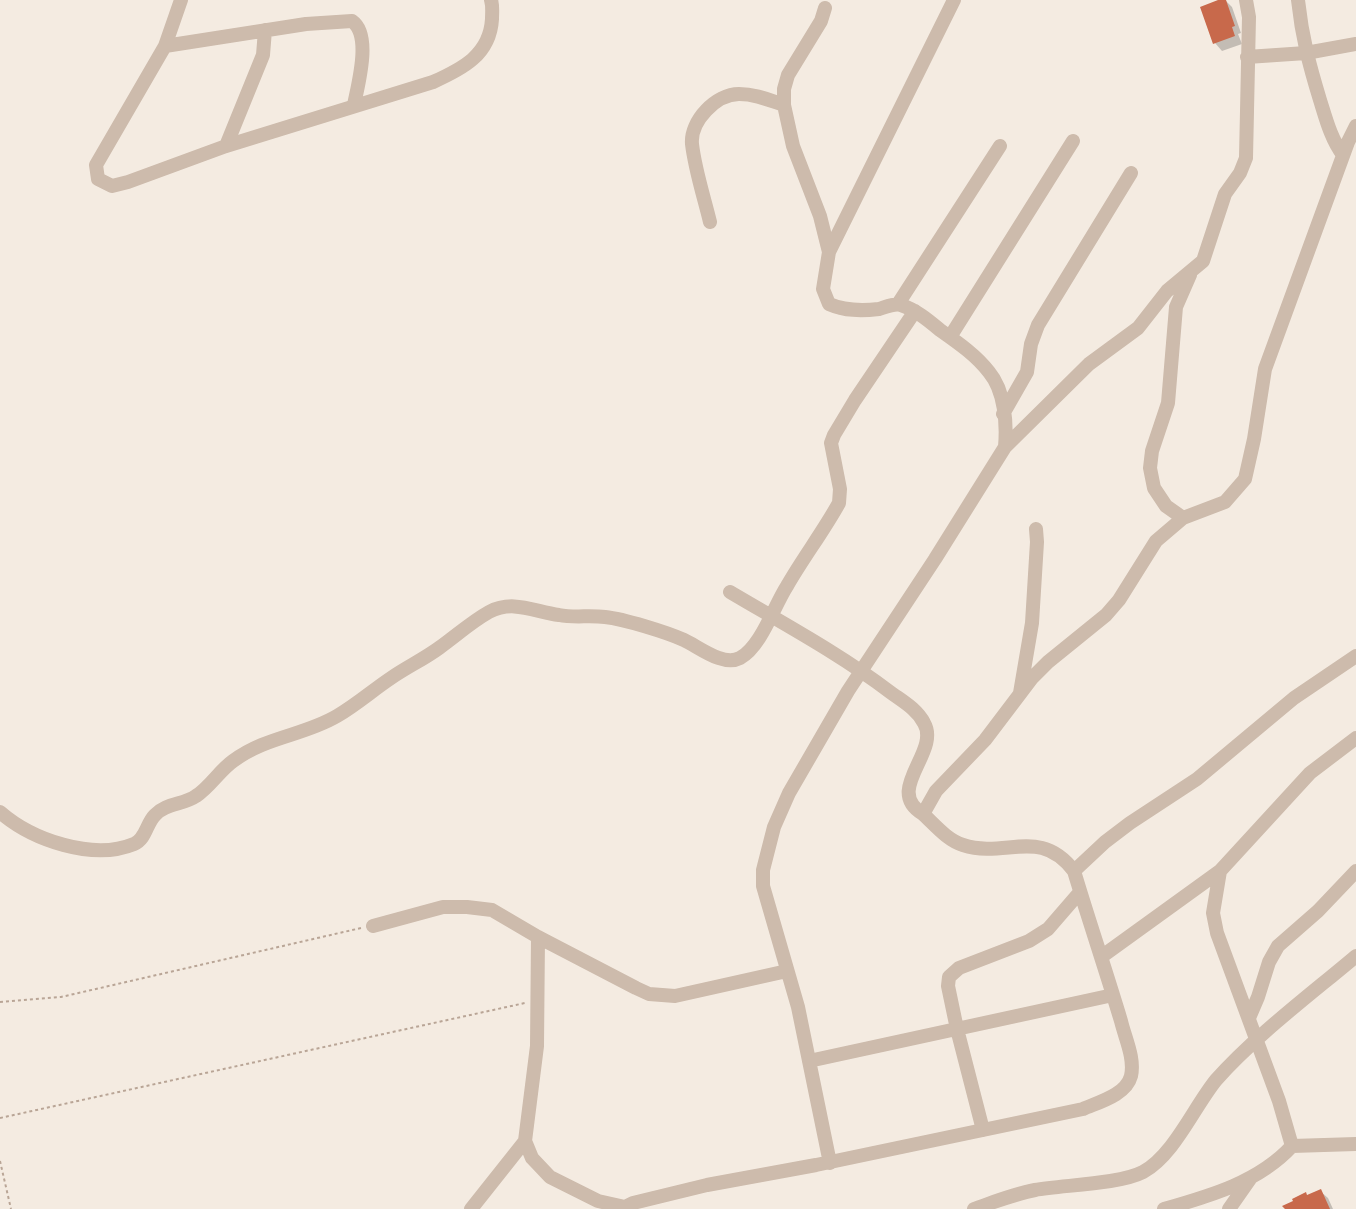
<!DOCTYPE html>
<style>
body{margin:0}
canvas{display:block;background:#f4ebe1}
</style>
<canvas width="1356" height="1209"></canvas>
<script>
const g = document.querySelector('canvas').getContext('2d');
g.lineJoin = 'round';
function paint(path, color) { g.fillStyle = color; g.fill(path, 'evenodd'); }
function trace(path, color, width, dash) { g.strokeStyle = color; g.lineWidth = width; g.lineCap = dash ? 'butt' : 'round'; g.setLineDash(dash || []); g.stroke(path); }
const shadow = new Path2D(`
 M1225,0l7,7 9,26 -3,1 4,10 -20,7 -7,-8 -13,-36z
 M1320,1191l8,7 5,11h-46z`);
const building = new Path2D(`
 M1218,0h8l9,26 -3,1 3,9 -22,8 -13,-37z
 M1321,1189l9,20h-45l-3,-3 11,-5 -1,-2 14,-7 1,3z`);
const path = new Path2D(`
 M0,1002l61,-5 300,-69
 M0,1118l525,-115
 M0,1161l11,48`);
const minor = new Path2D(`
 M181,0l-16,46 -69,119 2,14 14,7 16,-4 98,-36 207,-64c29,-13 57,-27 59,-63 0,-6 1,-13 -1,-19
 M1298,0c4,37 11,64 22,100 6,19 11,39 23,55
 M825,8l-4,13 -33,54 -4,14v16l9,41 27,70 9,36 -6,37 6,15c16,7 32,7 50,5 7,-2 15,-6 22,-4 15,5 27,15 39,25 17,12 36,25 49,42 16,19 18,52 16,75
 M165,46l141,-22 46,-3c20,14 6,63 2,84
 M1247,57l59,-4 50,-9
 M226,146l37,-91 2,-25
 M710,222c-6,-25 -15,-52 -18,-78 -2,-23 24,-50 47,-50 16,0 30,6 45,11
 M829,252l125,-252
 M898,304l102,-158
 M950,337l123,-196
 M1003,414l24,-42 4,-28 7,-19 93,-152
 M1183,518l-17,-12 -12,-18 -4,-20 2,-17 16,-48 8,-96 14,-32
 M730,592c54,32 110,62 160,100 12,9 27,17 34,31 17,29 -41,67 -1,91
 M1020,693l12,-70 5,-81 -1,-13
 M0,812c32,28 93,49 134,32 12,-5 12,-20 21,-29 11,-12 28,-10 41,-19 14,-9 23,-25 37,-35 34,-25 70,-25 104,-45 19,-11 36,-26 54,-38 16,-11 33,-19 48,-30 17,-12 32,-26 50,-36 24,-13 46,0 70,3 15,3 30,0 46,2 19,2 61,15 79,23 15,7 39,27 56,18 21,-11 34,-52 47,-72 16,-28 36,-54 52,-83l1,-14 -9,-46 3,-8 21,-35 60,-89
 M1074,871c-34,-45 -68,-12 -111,-26 -16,-5 -28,-20 -40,-31l13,-23 49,-51 47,-62 16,-16 58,-47 13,-15 37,-59 27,-23 42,-16 20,-23 9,-40 11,-70 83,-227 8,-16
 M373,926l70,-19h24l25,3 46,27 98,51 13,6 26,2 112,-25
 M538,937l-1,109 -12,95 7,17 18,19 48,24 27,6 4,2
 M1101,957l119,-86 90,-98 46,-35
 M1249,1018l9,-21 11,-35 9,-16 40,-35 38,-40
 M809,1061l304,-66
 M983,1130l-26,-101 -9,-43 1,-9 10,-9 70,-27 19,-12 32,-37
 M1292,1146l64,-2
 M830,1163l-32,-156 -35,-121v-16l11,-43 15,-34 59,-102 87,-132 70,-112 84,-83 49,-36 29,-37 36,-30 22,-67 15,-21 6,-15 3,-141 -3,-17
 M471,1209l54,-68
 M621,1209l12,-6 74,-18 109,-20 267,-56c16,-7 43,-14 48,-33 4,-18 -6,-38 -10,-55 -15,-50 -32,-100 -47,-150l31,-29 25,-19 67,-44 97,-81 62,-42
 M974,1209c20,-7 40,-15 61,-19 28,-5 85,-6 108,-18 31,-17 51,-65 73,-92 39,-44 95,-86 140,-124
 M1164,1209c46,-13 95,-27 128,-63l-13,-45 -62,-168 -4,-20 7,-42
 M1229,1209l21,-30`);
paint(shadow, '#0003');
paint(building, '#c8694b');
trace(path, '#b9a596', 2, [3, 3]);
trace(minor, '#cdbbac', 14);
</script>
